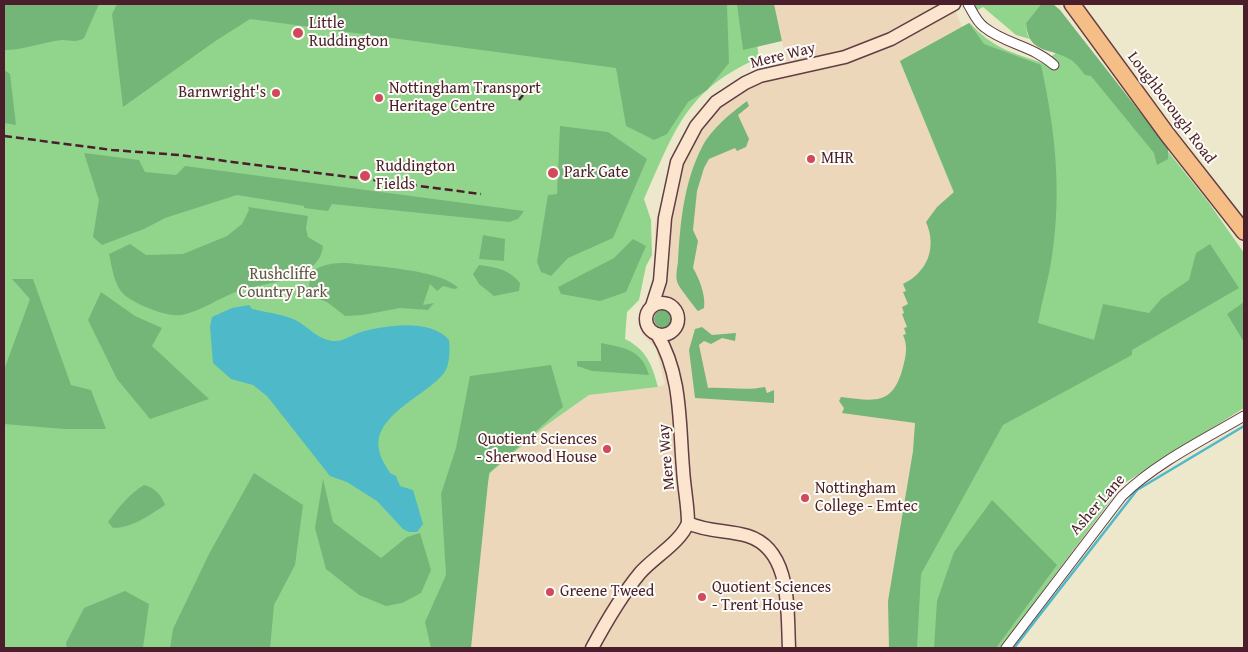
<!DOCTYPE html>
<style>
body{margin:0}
#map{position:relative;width:1248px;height:652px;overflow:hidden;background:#ede7cb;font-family:"Gentium Book Plus",serif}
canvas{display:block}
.frame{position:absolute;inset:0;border:5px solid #4a1f2b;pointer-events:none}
</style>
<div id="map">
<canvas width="1248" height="652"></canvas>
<div class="frame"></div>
</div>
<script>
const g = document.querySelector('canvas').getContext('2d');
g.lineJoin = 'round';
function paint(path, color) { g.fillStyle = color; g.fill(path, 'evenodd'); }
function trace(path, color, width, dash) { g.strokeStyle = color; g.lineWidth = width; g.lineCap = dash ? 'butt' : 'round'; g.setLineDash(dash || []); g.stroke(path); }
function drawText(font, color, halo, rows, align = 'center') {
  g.font = font + ' "Gentium Book Plus",serif'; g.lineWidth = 4; g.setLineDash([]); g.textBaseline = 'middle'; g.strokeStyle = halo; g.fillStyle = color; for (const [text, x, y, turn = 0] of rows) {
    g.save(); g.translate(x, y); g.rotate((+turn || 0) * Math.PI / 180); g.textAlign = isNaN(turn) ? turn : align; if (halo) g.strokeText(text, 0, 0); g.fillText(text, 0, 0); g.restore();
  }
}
const built = new Path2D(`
 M774,4h179l9,23 -61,34 54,135 -44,452h-440v-51l5,-61 14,-63 55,-48 44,-30 69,-8 7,-3 -9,-36 -14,-14 -1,-22 6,-7 8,-28v-53l5,-18 16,-56 11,-20 15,-21 85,-45z`);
const green = new Path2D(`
 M4,4h747l8,54c-74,32 -84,73 -115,141l7,21 1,35 -6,11 -7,34 -12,12 -2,27c22,11 27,26 33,48l-69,8 -44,31 -55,47 -14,63 -5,61v51h-467z
 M972,4h69l-15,19 1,11 3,5 -14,-4 -33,-28 -7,4z
 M970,23c22,25 43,30 73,40l34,-26 132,166 35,50v155l-121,76 -123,164h-89l44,-452 -55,-135z`);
const forest = new Path2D(`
 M4,4h95l-15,34c-7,5 -14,2 -22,2 -20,2 -36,10 -58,10z
 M117,4h610l2,59 -22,27 -19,12 -21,32 -13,6 -28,-14 -10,-58 -366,-49 -36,23 -91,65 -11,-93z
 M737,4h37l8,37 -39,9z
 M1041,4h12l7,6 108,138v11l-11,6 -3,-12 -63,-77 -6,-1c-4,-5 -9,-12 -14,-15 -20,-13 -43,-5 -45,-37z
 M969,23l15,21 57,21c14,63 21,126 11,191 -3,22 -10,44 -14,67l56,17 9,-36 46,9 12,-14 28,-19 7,-27 14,-9 29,44 -107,62v5l-129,70 -82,149 -4,74h-28l-1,-47 25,-150 2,-28 -73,-10 2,-5 -5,-7 2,-4c34,4 52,9 62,-30 3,-11 5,-21 0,-32l3,-1 -2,-6 3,-1 -5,-13 2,-1 -2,-6 6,-3 -5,-12 3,-1 -3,-7c25,-12 34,-37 23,-62l11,-15 17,-15 -54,-131z
 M4,70l6,4 6,51 -12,-2z
 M747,101l2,5 -11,9 11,24 -3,8 -9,4 -2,-3 -26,11 -5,9 -7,23 -4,39 5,11 -5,27c6,10 13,27 11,40l-6,3c-2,-2 -19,-24 -20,-27 -3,-6 -1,-15 0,-22 2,-39 6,-80 24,-115 9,-18 29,-34 45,-46z
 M560,126l48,6 39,27 -34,79 -45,20 -17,18 -10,-4 -4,-10 11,-67 9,-1z
 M84,153l55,7 6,12 31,3 9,-9 339,45 -6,8 -9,3 -177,-18 -4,7 -24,-3v-2l-67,-11 -72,23 -21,11 -42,16 -9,-8 6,-37z
 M248,207l60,9 -2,12 2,9 15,9c-4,36 -59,36 -85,45 -19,7 -37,20 -56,24 -14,3 -55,-13 -62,-25 -7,-11 -8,-23 -11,-36l21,-10 16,11 37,-1 44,-18 15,-12 7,-14z
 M483,235l22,4 -1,22 -25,-2z
 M633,239l13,7 -20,46 -26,9 -39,-7 -3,-7 56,-29z
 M347,263c25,3 96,7 111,25l-4,1 -11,-3 -6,5 -7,-7 -7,21 11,-2 -6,7 -28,-2 -37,7 -18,1 -18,-14 -11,-4 -7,-9 1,-15c10,-10 23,-11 37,-11z
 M479,265c16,2 30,4 41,18l-1,8 -25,5 -15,-12 -6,-10z
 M12,279h21l38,106 20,5 15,39h-42l-60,-5v-54l26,-71z
 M101,292l34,24 27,12 -10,18 57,53 -59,20 -33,-40 -29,-59z
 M1244,302v40l-17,-28z
 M654 319a9 9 0 1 1 18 0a9 9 0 1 1-18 0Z
 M702,327l10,8 24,-2 -1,8 -13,-3 -11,6 -7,-3 -5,4 9,43c19,-1 37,3 57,-1l2,6 7,-3v13l-79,-5 -6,-48 6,-21z
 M601,343c24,5 40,6 48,32l-57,-4 -15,-5v-5h24z
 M551,365l12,42 -74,66 -18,175h-40l-6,-26 21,-47 -5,-81 15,-46 14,-72z
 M254,473l49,32 -8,60 -21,40 -4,43h-100l3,-19 36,-75z
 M323,479l10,43 48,36 26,-21 13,-4 11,37 -10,23 -19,10 -16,3 -27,-11 -33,-26 -11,-41z
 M144,485c11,3 17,9 21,20 -15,10 -33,23 -52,23l-5,-6c11,-15 21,-28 36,-37z
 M992,500l65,65 -61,83h-62l3,-47 17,-49z
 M125,591l24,13 -6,44h-76l-1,-5 18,-35z`);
const water = new Path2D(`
 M249,305l3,4c13,3 29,5 41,10 14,6 23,20 40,22 9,1 17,-5 25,-8 25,-8 73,-15 91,7 1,10 1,25 -5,33 -18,23 -71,42 -65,76 1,9 7,17 11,24l6,3 4,10 13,4 10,34 -6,8h-8l-6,-3 -26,-28 -30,-19 -17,-6 -63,-80 -14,-11 -22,-6 -18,-16 -3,-36 2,-10 20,-9z`);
const stream = new Path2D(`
 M1014,648l123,-158 107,-64`);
const street = new Path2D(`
 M968,4c5,8 8,17 16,23 21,17 49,19 70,38
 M1006,648l116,-152c34,-33 81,-56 122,-80`);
const secondary = new Path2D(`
 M646 319a16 16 0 1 1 32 0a16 16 0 1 1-32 0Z
 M652,306l8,-25 5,-63 12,-56 19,-36 20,-24 29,-19 15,-7 85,-19 46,-18 63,-35
 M657,334c25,41 22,89 26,135 1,19 5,36 5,54
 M592,648c14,-26 29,-52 48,-75 14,-16 40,-30 48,-50 19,9 40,7 60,13 44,14 39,75 41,112`);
const primary = new Path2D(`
 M1072,4l95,130 77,98`);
const rail = new Path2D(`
 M519,100l4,-5
 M4,136l108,14 67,5 302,39`);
const markers = [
 [298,33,6,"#d1495b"],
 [276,93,5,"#d1495b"],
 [379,98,5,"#d1495b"],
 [811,159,5,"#d1495b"],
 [553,173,6,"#d1495b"],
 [365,176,6,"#d1495b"],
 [607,449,5,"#d1495b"],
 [805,498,5,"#d1495b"],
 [550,592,5,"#d1495b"],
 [702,597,5,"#d1495b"]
];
const poiNames = [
 ["Little",309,24],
 ["Ruddington",309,42],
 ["Nottingham Transport",389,89],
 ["Heritage Centre",389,107],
 ["Barnwright's",266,93,"right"],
 ["MHR",821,159],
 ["Ruddington",376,167],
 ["Fields",376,185],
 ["Park Gate",564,173],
 ["Quotient Sciences",597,440,"right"],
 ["- Sherwood House",597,458,"right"],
 ["Nottingham",815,489],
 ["College - Emtec",815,507],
 ["Quotient Sciences",712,588],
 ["- Trent House",712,606],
 ["Greene Tweed",560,592]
];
const streetNames = [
 ["Mere Way",783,56,-14],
 ["Loughborough Road",1171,108,53],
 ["Mere Way",667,457,-95],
 ["Asher Lane",1098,505,-49]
];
const parkNames = [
 ["Rushcliffe",283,275],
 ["Country Park",283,293]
];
paint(built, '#edd7bb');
paint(green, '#91d58d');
paint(forest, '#74b678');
paint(water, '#4db9c9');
trace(stream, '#4db9c9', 2.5);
trace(street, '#623d43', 11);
trace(secondary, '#623d43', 15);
trace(primary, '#623d43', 18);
trace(street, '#fff', 9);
trace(secondary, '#fbe5cf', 12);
trace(primary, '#f6be87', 15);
trace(rail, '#4a1f2b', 2.5, [8, 4]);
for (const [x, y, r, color] of markers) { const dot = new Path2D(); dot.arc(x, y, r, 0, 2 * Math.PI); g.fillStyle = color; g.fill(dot); trace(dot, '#fdfcf7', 2); }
drawText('16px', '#4a1f2b', '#fdfcf7', poiNames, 'left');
drawText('16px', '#4a1f2b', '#fdfcf7', streetNames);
drawText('16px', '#5f5648', '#fdfcf7', parkNames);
</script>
